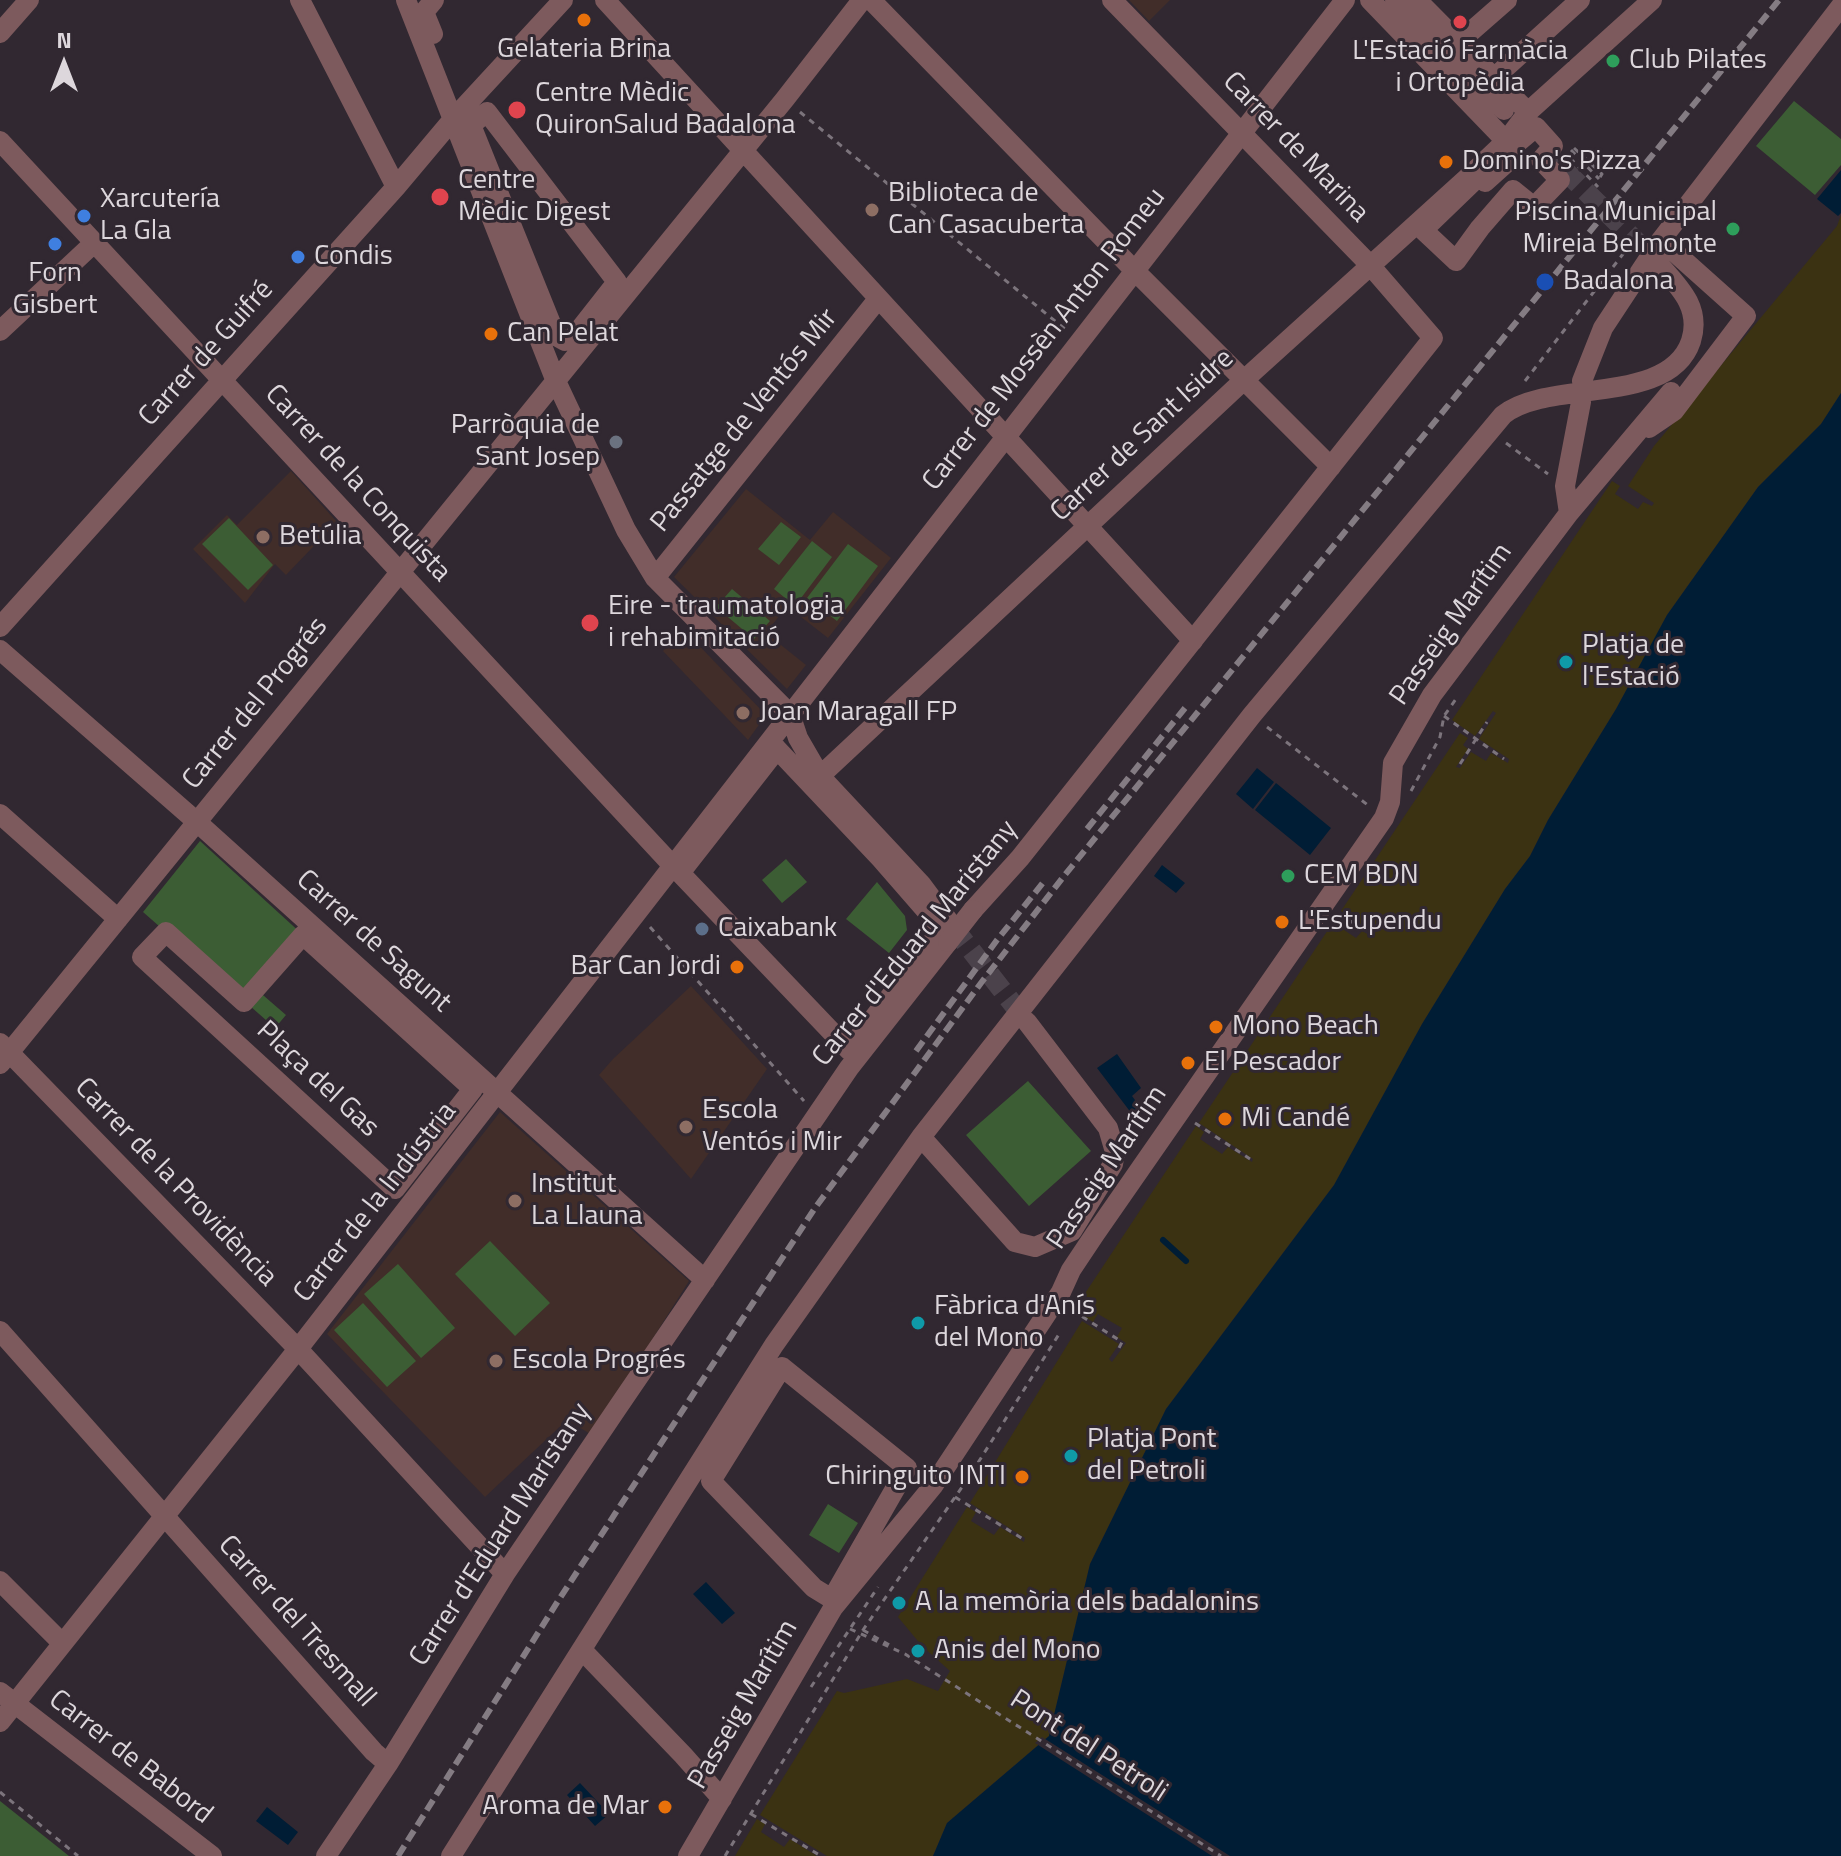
<!DOCTYPE html>
<meta charset="utf-8">
<style>
body{margin:0}
#map{position:relative;width:1841px;height:1856px;overflow:hidden;background:#312831;font-family:"Titillium Web",sans-serif}
canvas{display:block}
.north{position:absolute;left:24px;top:24px;width:80px;height:80px;-webkit-text-stroke:6px #312831;paint-order:stroke;rotate:0deg;font-size:22px;font-weight:700;line-height:32px;text-align:center;color:#ddd7dc}
.north::after{content:'';display:block;margin:auto;width:28px;height:36px;background:#ddd7dc;clip-path:polygon(50% 0,100% 100%,50% 72%,0 100%)}
</style>
<div id="map">
<canvas width="1841" height="1856"></canvas>
<div class="north">N</div>
</div>
<script>
const g = document.querySelector('canvas').getContext('2d');
g.lineJoin = 'round';
function paint(path, color) { g.fillStyle = color; g.fill(path, 'evenodd'); }
function trace(path, color, width, dash) { g.strokeStyle = color; g.lineWidth = width; g.lineCap = dash ? 'butt' : 'round'; g.setLineDash(dash || []); g.stroke(path); }
function drawText(font, color, halo, rows, align = 'center') {
  g.font = font + ' "Titillium Web",sans-serif'; g.lineWidth = 6; g.setLineDash([]); g.textBaseline = 'middle'; g.strokeStyle = halo; g.fillStyle = color; for (const [text, x, y, turn = 0] of rows) {
    g.save(); g.translate(x, y); g.rotate((+turn || 0) * Math.PI / 180); g.textAlign = isNaN(turn) ? turn : align; if (halo) g.strokeText(text, 0, 0); g.fillText(text, 0, 0); g.restore();
  }
}
const education = new Path2D(`
 M1129,0h41l-21,21z
 M291,471l46,51 -51,53 -11,-11 -30,39 -52,-54 34,-34 10,10z
 M746,489l64,51 23,-28 58,46 -63,80 -41,-32 -21,27 40,32 -19,24 -113,-112z
 M684,630l82,85 -18,25 -85,-89z
 M691,986l76,83 -76,110 -92,-104 14,-16z
 M500,1112l189,169 -97,154 -25,-15 -82,77 -158,-163z`);
const green = new Path2D(`
 M1794,101l47,38v26l-26,30 -59,-49z
 M229,518l44,47 -25,25 -46,-46z
 M781,522l20,15 -22,28 -21,-16z
 M812,541l20,16 -37,49 -21,-17z
 M848,544l30,22 -41,55 -30,-23z
 M732,589l38,32 -16,18 -38,-32z
 M200,841l103,94 -47,54 30,26 -11,13 -132,-116z
 M786,859l21,23 -25,21 -20,-23z
 M877,882l28,34 2,14 -18,23 -43,-34z
 M1028,1081l63,70 -62,55 -63,-71z
 M490,1241l60,62 -35,33 -60,-62z
 M398,1264l57,64 -34,30 -57,-64z
 M363,1303l53,58 -29,26 -53,-57z
 M828,1504l30,19 -19,30 -30,-18z
 M0,1801l69,55h-69z`);
const sand = new Path2D(`
 M1841,215v178l-20,31 -63,63 -91,128 -51,94 -68,111 -18,36 -25,33 -83,135 -88,161 -168,224 -76,155 -41,172 -102,87 -14,33h-106l-67,-41 77,-124 7,2 63,-14 31,12 12,-20 -28,-25 -24,-29 69,-110 9,5 -5,9 23,14 6,-8 24,15 1,-4 -55,-35 112,-182 37,23 -10,15 3,3 14,-19 -9,-6 5,-9 -24,-14 -5,8 -19,-12 122,-184 8,6 -4,7 22,15 6,-7 24,15 1,-3 -54,-36 139,-208 8,5 -5,8 15,10 6,-7 9,5 2,-4 -32,-21 119,-178 8,5 -5,7 5,4 -12,18 4,1 11,-16 15,9 5,-8 17,10 1,-4 -30,-20 17,-26 -3,-2 -18,25 -23,-16 160,-239 8,5 -5,8 23,15 5,-7 9,4 2,-3 -26,-17 26,-40 183,-220z
 M757,1819l8,5 -4,8 23,15 6,-8 27,17h-82z`);
const water = new Path2D(`
 M1841,170v43l-3,3 -21,-17z
 M1841,393v1463h-908l14,-33 102,-87 41,-172 76,-155 168,-224 88,-161 83,-135 25,-33 18,-36 68,-111 51,-94 91,-128 63,-63z
 M1257,768l17,14 -21,27 -17,-15z
 M1276,783l55,45 -21,27 -55,-45z
 M1162,865l23,18 -9,10 -22,-17z
 M1117,1054l24,34 -9,8 12,16 -9,6 -38,-50z
 M706,1582l29,31 -13,11 -29,-30z
 M580,1783l29,31 -14,12 -28,-31z
 M267,1807l31,25 -10,13 -32,-24z`);
const pier = new Path2D(`
 M1042,1737l188,119h-18l-177,-113z`);
const stream = new Path2D(`
 M1163,1240l23,21`);
const streetTunnel = new Path2D(`
 M1543,149l113,112
 M953,927l74,95`);
const path = new Path2D(`
 M800,112l266,218
 M1574,148l28,26 -3,5
 M1571,150l28,29
 M1570,158l28,29
 M1525,381l115,-149
 M1506,443l42,31
 M1444,716l60,43
 M1267,727l102,79
 M1460,764l27,-42
 M1411,791l29,-54 4,-21 12,-17
 M1339,914l29,18
 M650,927l154,174
 M1128,1123l7,19
 M1195,1123l55,36
 M1072,1310l50,32 -4,8
 M955,1497l68,42
 M850,1629l55,25 316,202
 M863,1630l28,16
 M811,1687l67,-100
 M0,1792l78,64
 M751,1814l70,42
 M725,1856l138,-226 106,-153 92,-146`);
const street = new Path2D(`
 M300,0l96,187
 M406,0l149,379 71,151 29,48 135,136 8,24 22,38 101,108 32,43
 M605,0l588,641
 M871,0l263,270 197,197
 M1370,0l136,141
 M1395,0l109,110
 M1417,0l111,112
 M0,33l29,-33
 M433,34l-9,-22 10,-12
 M1459,42l48,-42
 M1494,78l86,-78
 M487,112l130,170 -44,56 -8,3 -9,-5 -85,-211z
 M1536,127l17,19 -12,14 19,20 -26,27 -21,-17 -33,38 -24,33 -33,-31 56,-54 6,6 20,-18 -6,-6z
 M0,141l673,725
 M0,331l94,-88
 M1582,381l21,-53 58,-88 180,-234
 M1649,428l25,-17 72,-95 -85,-76
 M1569,513l-4,-27 16,-84
 M655,578l223,-279
 M0,627l396,-440 58,-69 109,-118
 M0,650l197,172 508,458
 M777,749l104,110 61,70 -93,121 -169,-177z
 M820,776l424,-396 221,-200 41,-39 22,-29 124,-112
 M0,814l118,105
 M973,910l47,-52 413,-520 -64,-74 -257,-264
 M166,932l78,70 59,-67 170,154 -78,100 -253,-232z
 M0,1043l298,306 207,225
 M0,1064l785,-965 77,-99
 M921,1137l94,105 20,5 37,-16 41,-67 2,-12 -7,-24 -81,-106
 M0,1331l374,421 14,12
 M782,1367l125,101 -75,131 -18,-11 -103,-107z
 M0,1581l62,62
 M582,1650l101,105 39,44
 M0,1692l212,164
 M0,1722l298,-373 1047,-1349
 M326,1856l62,-92 117,-190 113,-167 231,-339 99,-126
 M451,1856l323,-511 147,-208 331,-422 251,-300c46,-37 166,-8 188,-74 11,-35 -14,-56 -35,-80
 M688,1856l145,-248 100,-122 128,-194 10,-22 24,-36 289,-416 6,-16 3,-39 39,-68 137,-182 102,-121`);
const rail = new Path2D(`
 M1087,829l98,-121
 M916,1051l81,-111 49,-61
 M398,1856l160,-255 257,-393 166,-225 83,-107 715,-876`);
const streetBridge = new Path2D(`
 M948,942l25,-32`);
const markers = [
 [584,20,8,"#e8710a"],
 [1460,22,8,"#e0444e"],
 [1613,61,8,"#2e9e5b"],
 [517,110,10,"#e0444e"],
 [1446,162,8,"#e8710a"],
 [440,197,10,"#e0444e"],
 [872,210,8,"#8d6e63"],
 [84,216,8,"#3f7fe0"],
 [1733,229,8,"#2e9e5b"],
 [55,244,8,"#3f7fe0"],
 [298,257,8,"#3f7fe0"],
 [1545,282,10,"#1a4fb4"],
 [491,334,8,"#e8710a"],
 [616,442,8,"#6b7280"],
 [263,537,8,"#8d6e63"],
 [590,623,10,"#e0444e"],
 [1566,662,8,"#0f9aa8"],
 [743,713,8,"#8d6e63"],
 [1288,876,8,"#2e9e5b"],
 [1282,922,8,"#e8710a"],
 [702,929,8,"#5c6f8a"],
 [737,967,8,"#e8710a"],
 [1216,1027,8,"#e8710a"],
 [1188,1063,8,"#e8710a"],
 [1225,1119,8,"#e8710a"],
 [686,1127,8,"#8d6e63"],
 [515,1201,8,"#8d6e63"],
 [918,1323,8,"#0f9aa8"],
 [496,1361,8,"#8d6e63"],
 [1071,1456,8,"#0f9aa8"],
 [1022,1477,8,"#e8710a"],
 [899,1603,8,"#0f9aa8"],
 [918,1651,8,"#0f9aa8"],
 [665,1807,8,"#e8710a"]
];
const poiNames = [
 ["Gelateria Brina",584,50,"center"],
 ["L'Estació Farmàcia",1460,52,"center"],
 ["i Ortopèdia",1460,84,"center"],
 ["Club Pilates",1629,61],
 ["Centre Mèdic",535,94],
 ["QuironSalud Badalona",535,126],
 ["Domino's Pizza",1462,162],
 ["Centre",458,181],
 ["Mèdic Digest",458,213],
 ["Biblioteca de",888,194],
 ["Can Casacuberta",888,226],
 ["Xarcutería",100,200],
 ["La Gla",100,232],
 ["Piscina Municipal",1717,213,"right"],
 ["Mireia Belmonte",1717,245,"right"],
 ["Condis",314,257],
 ["Forn",55,274,"center"],
 ["Gisbert",55,306,"center"],
 ["Badalona",1563,282],
 ["Can Pelat",507,334],
 ["Parròquia de",600,426,"right"],
 ["Sant Josep",600,458,"right"],
 ["Betúlia",279,537],
 ["Eire - traumatologia",608,607],
 ["i rehabimitació",608,639],
 ["Platja de",1582,646],
 ["l'Estació",1582,678],
 ["Joan Maragall FP",759,713],
 ["CEM BDN",1304,876],
 ["L'Estupendu",1298,922],
 ["Caixabank",718,929],
 ["Bar Can Jordi",721,967,"right"],
 ["Mono Beach",1232,1027],
 ["El Pescador",1204,1063],
 ["Escola",702,1111],
 ["Ventós i Mir",702,1143],
 ["Mi Candé",1241,1119],
 ["Institut",531,1185],
 ["La Llauna",531,1217],
 ["Fàbrica d'Anís",934,1307],
 ["del Mono",934,1339],
 ["Escola Progrés",512,1361],
 ["Platja Pont",1087,1440],
 ["del Petroli",1087,1472],
 ["Chiringuito INTI",1006,1477,"right"],
 ["A la memòria dels badalonins",915,1603],
 ["Anis del Mono",934,1651],
 ["Aroma de Mar",649,1807,"right"]
];
const streetNames = [
 ["Carrer de Marina",1295,148,46],
 ["Carrer de Mossèn Anton Romeu",1045,340,-52],
 ["Carrer de Guifré",207,354,-48],
 ["Passatge de Ventós Mir",745,421,-51],
 ["Carrer de Sant Isidre",1143,436,-43],
 ["Carrer de la Conquista",357,484,47],
 ["Passeig Marítim",1452,625,-55],
 ["Carrer del Progrés",256,704,-51],
 ["Carrer de Sagunt",373,942,42],
 ["Carrer d'Eduard Maristany",916,944,-51],
 ["Plaça del Gas",317,1080,43],
 ["Passeig Marítim",1108,1168,-56],
 ["Carrer de la Providència",175,1183,46],
 ["Carrer de la Indústria",376,1203,-52],
 ["Carrer d'Eduard Maristany",501,1535,-57],
 ["Carrer del Tresmall",296,1622,48],
 ["Passeig Marítim",744,1705,-60],
 ["Pont del Petroli",1088,1747,33],
 ["Carrer de Babord",130,1758,38]
];
paint(education, '#412d29');
paint(green, '#3c5d34');
paint(sand, '#3b3212');
paint(water, '#001d35');
paint(pier, '#312831');
trace(stream, '#001d35', 6);
trace(streetTunnel, '#4b424b', 20, [20, 10]);
trace(path, '#7c747c', 3, [6, 6]);
trace(street, '#7d5a5d', 20);
trace(rail, '#847c83', 6, [12, 6]);
trace(streetBridge, '#7d5a5d', 20);
for (const [x, y, r, color] of markers) { const dot = new Path2D(); dot.arc(x, y, r, 0, 2 * Math.PI); g.fillStyle = color; g.fill(dot); trace(dot, '#312831', 3); }
drawText('28px', '#ddd7dc', '#312831', poiNames, 'left');
drawText('28px', '#ddd7dc', '#312831', streetNames);
</script>
